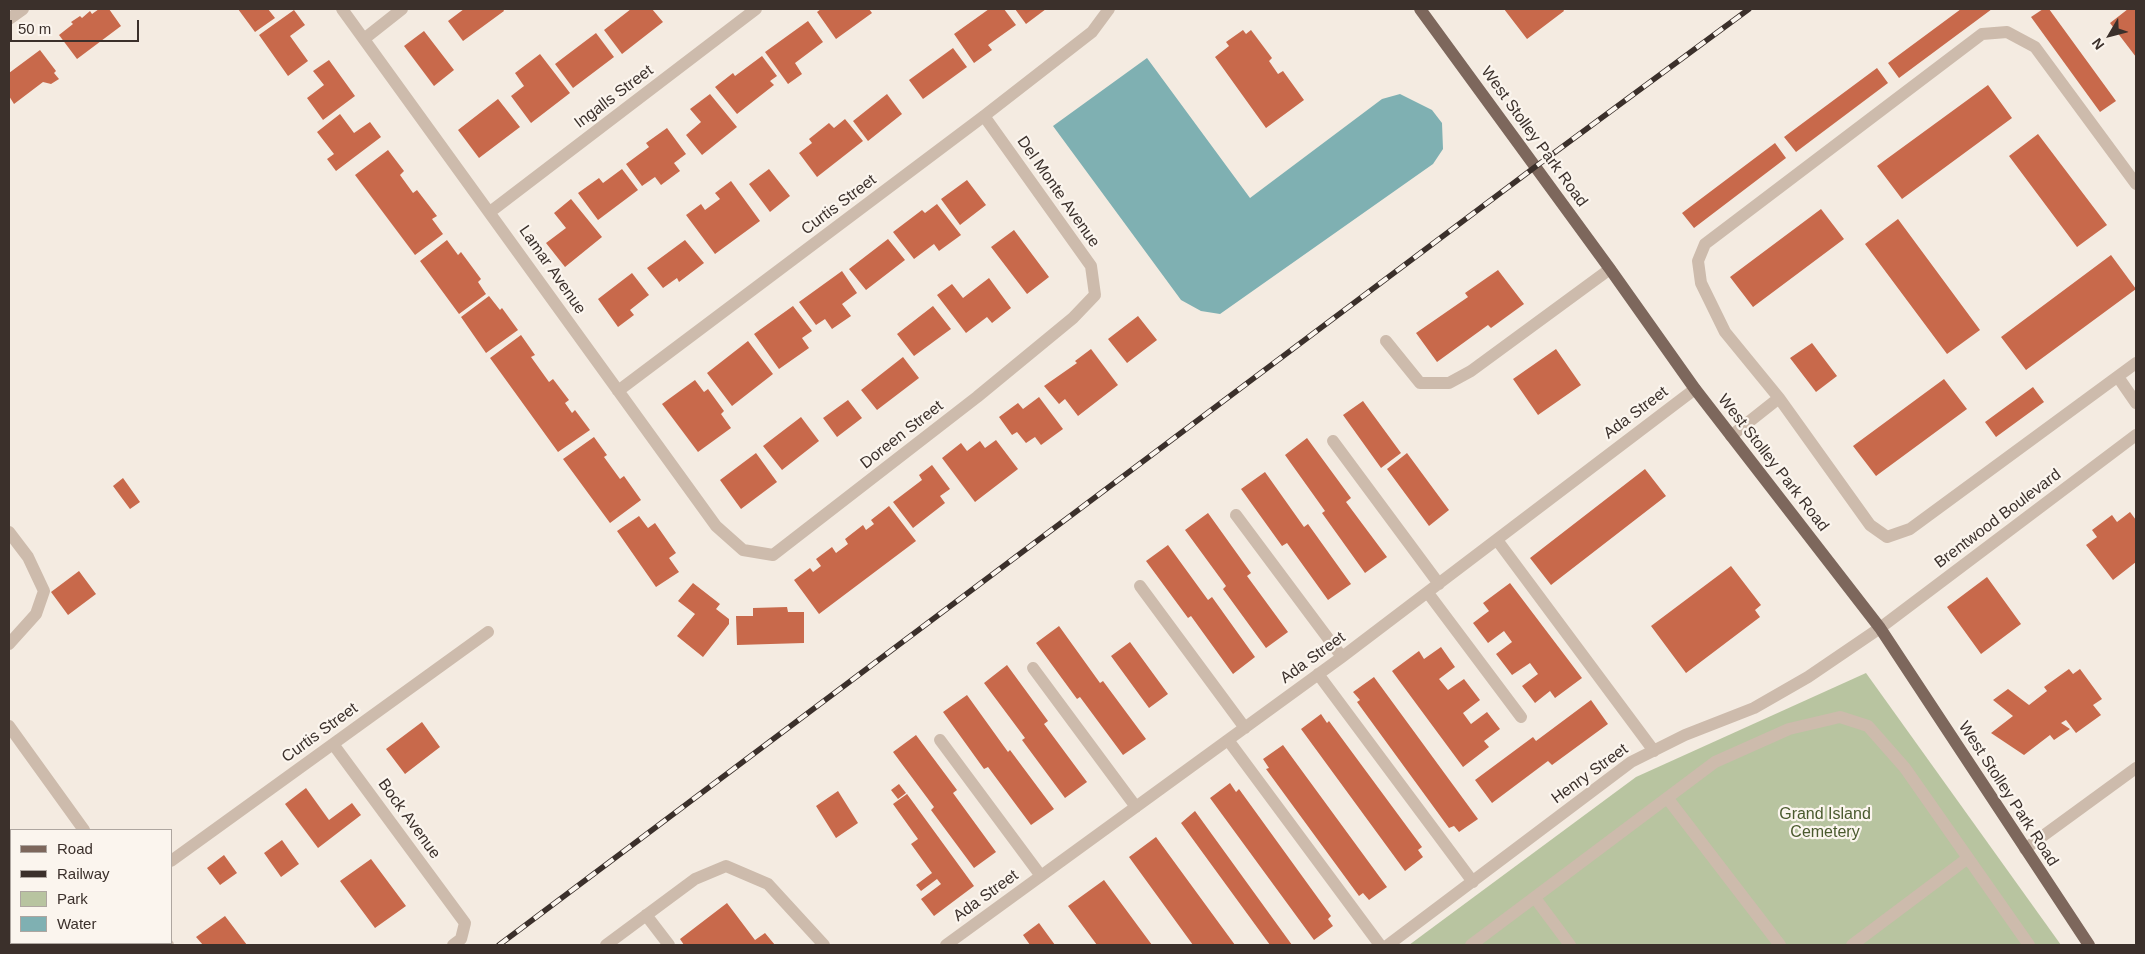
<!DOCTYPE html>
<style>
body{margin:0}
#map{position:relative;width:2145px;height:954px;overflow:hidden;background:#f4ebe1;font-family:Helvetica,sans-serif}
canvas{display:block}
.frame{position:absolute;inset:0;border:10px solid #3b302b;pointer-events:none}
.legend{position:absolute;left:10px;top:829px;width:162px;height:115px;box-sizing:border-box;background:#fbf5ee;border:1px solid #aea6a0;margin:0;padding:6px 9px;list-style:none;font-size:15px;color:#3b302b}
.legend li{display:flex;align-items:center;gap:10px;height:25px}
.legend b{width:25px;border:1px solid #aea6a0}
.north{position:absolute;left:2085px;top:10px;width:50px;height:50px;-webkit-text-stroke:4px #fbf5ee;paint-order:stroke;rotate:233deg;font-size:14px;font-weight:700;line-height:20px;text-align:center;color:#3b302b}
.north::after{content:'';display:block;margin:auto;width:18px;height:22px;background:#3b302b;clip-path:polygon(50% 0,100% 100%,50% 72%,0 100%)}
.scale{position:absolute;left:10px;top:20px;width:129px;height:22px;box-sizing:border-box;border:2px solid #3b302b;border-top:0;padding-left:6px;font-size:15px;line-height:18px;white-space:nowrap;color:#3b302b;-webkit-text-stroke:4px #fbf5ee;paint-order:stroke}
</style>
<div id="map">
<canvas width="2145" height="954"></canvas>
<div class="frame"></div>
<ul class="legend">
<li><b style="height:6px;background:#7d675c"></b>Road</li>
<li><b style="height:6px;background:#3b302b"></b>Railway</li>
<li><b style="height:14px;background:#b8c4a0"></b>Park</li>
<li><b style="height:14px;background:#7fb0b2"></b>Water</li>
</ul>
<div class="north">N</div>
<div class="scale">50 m</div>
</div>
<script>
const g = document.querySelector('canvas').getContext('2d');
g.lineJoin = 'round';
function paint(path, color) { g.fillStyle = color; g.fill(path, 'evenodd'); }
function trace(path, color, width, dash) { g.strokeStyle = color; g.lineWidth = width; g.lineCap = dash ? 'butt' : 'round'; g.setLineDash(dash || []); g.stroke(path); }
function drawText(font, color, halo, rows, align = 'center') {
  g.font = font + ' Helvetica,sans-serif'; g.lineWidth = 4.5; g.setLineDash([]); g.textBaseline = 'middle'; g.strokeStyle = halo; g.fillStyle = color; for (const [text, x, y, turn = 0] of rows) {
    g.save(); g.translate(x, y); g.rotate((+turn || 0) * Math.PI / 180); g.textAlign = isNaN(turn) ? turn : align; if (halo) g.strokeText(text, 0, 0); g.fillText(text, 0, 0); g.restore();
  }
}
const green = new Path2D(`
 M1866,673l195,272h-652l227,-168z`);
const water = new Path2D(`
 M1147,58l103,140 132,-99 18,-5 32,16 10,13 1,26 -10,15 -213,150 -19,-3 -20,-11 -128,-174z`);
const building = new Path2D(`
 M99,9h10l12,17 -44,33 -18,-24 14,-11 -2,-2 9,-6 2,2 8,-7 2,3z
 M238,9h30l7,9 -20,14z
 M464,9h39l1,2 -41,30 -15,-20z
 M631,9h21l11,13 -41,32 -18,-24z
 M821,9h48l3,4 -36,26 -19,-27z
 M989,9h15l12,16 -28,20 4,5 -18,13 -20,-29z
 M1015,9h31l-20,15z
 M1504,9h59l1,2 -37,28z
 M1961,9h31l-93,69 -11,-15z
 M2043,9h6l67,92 -16,11 -69,-95z
 M2128,9h8v48l-26,-34z
 M294,10l11,15 -15,11 18,25 -20,15 -29,-41z
 M808,21l15,21 -28,21 7,11 -14,10 -23,-32z
 M1243,30l3,4 5,-4 21,28 -3,3 9,13 5,-3 21,29 -38,28 -51,-71 14,-11 -3,-4z
 M424,31l30,39 -20,16 -30,-40z
 M596,33l18,24 -41,31 -18,-24z
 M953,48l14,19 -44,32 -14,-19z
 M40,50l16,21 -2,2 5,6 -8,5 -8,-2 -29,22 -5,-8v-23z
 M540,54l30,39 -39,30 -20,-27 13,-10 -9,-13z
 M762,56l15,20 -7,5 4,4 -37,29 -22,-27 18,-14 2,3z
 M329,60l26,36 -32,24 -16,-22 17,-13 -11,-14z
 M1877,68l11,15 -92,69 -12,-15z
 M1988,85l24,33 -110,81 -25,-33z
 M710,94l27,33 -35,28 -16,-20 15,-13 -11,-13z
 M887,94l15,20 -34,27 -15,-20z
 M498,99l22,28 -41,31 -21,-28z
 M340,114l14,19 16,-11 11,15 -45,34 -9,-12 7,-5 -17,-22z
 M845,119l18,22 -46,36 -18,-24 13,-10 -3,-4 20,-16 5,5z
 M667,128l19,26 -12,9 6,8 -19,14 -6,-8 -13,9 -16,-22 23,-17 -3,-4z
 M2038,134l69,91 -30,22 -68,-91z
 M1775,143l11,15 -92,70 -12,-15z
 M388,150l16,21 -4,4 13,18 4,-3 20,26 -5,3 11,15 -28,21 -60,-80z
 M622,169l16,21 -40,30 -20,-27 21,-15 4,5z
 M769,169l21,27 -20,16 -21,-28z
 M967,180l19,25 -26,20 -19,-26z
 M731,181l29,40 -45,33 -29,-39 15,-11 4,6 15,-11 -5,-6z
 M571,199l31,38 -37,30 -19,-24 20,-15 -12,-15z
 M937,204l24,31 -22,16 -5,-7 -20,15 -21,-27 29,-22 3,3z
 M1821,209l23,30 -91,68 -23,-30z
 M1898,219l82,111 -33,24 -82,-110z
 M1014,230l35,47 -22,17 -36,-47z
 M888,239l17,21 -39,30 -17,-21z
 M447,240l11,15 3,-3 20,27 -3,3 8,12 -27,20 -39,-53z
 M685,240l19,23 -25,19 -2,-4 -14,10 -16,-20z
 M2111,255l25,34 -110,81 -25,-33z
 M1498,270l26,34 -33,24 -3,-3 -51,37 -21,-29 52,-36 -3,-4z
 M842,271l15,22 -15,11 9,12 -19,13 -7,-10 -9,6 -17,-23z
 M632,273l17,22 -19,15 4,5 -16,12 -20,-28z
 M989,278l22,30 -19,15 -5,-6 -21,16 -29,-38 15,-11 11,14z
 M489,296l11,14 2,-2 16,22 -32,23 -25,-36z
 M793,306l19,25 -10,7 7,10 -30,21 -25,-35z
 M933,306l18,23 -37,27 -17,-22z
 M1138,316l19,24 -30,23 -19,-24z
 M521,335l14,20 -4,2 18,25 4,-3 16,21 -4,3 7,10 3,-3 15,20 -32,22 -68,-94z
 M748,341l25,33 -41,32 -25,-33z
 M1812,343l25,33 -21,16 -26,-34z
 M1091,349l27,36 -40,31 -13,-17 -6,5 -15,-18 33,-23 -2,-2z
 M1556,349l25,36 -43,30 -25,-36z
 M903,357l16,21 -42,32 -16,-20z
 M1944,379l23,30 -91,67 -23,-30z
 M695,380l9,12 4,-3 16,22 -3,3 10,14 -33,24 -36,-48z
 M2033,387l11,15 -48,35 -11,-15z
 M1039,397l24,32 -22,16 -6,-8 -9,6 -9,-11 -5,3 -13,-18 19,-14 5,6z
 M848,400l14,18 -25,19 -14,-19z
 M1363,401l38,52 -20,15 -38,-53z
 M801,417l18,24 -37,29 -19,-24z
 M594,437l13,18 -3,2 16,22 4,-3 17,24 -31,23 -47,-64z
 M1307,438l44,60 -5,4 41,55 -22,16 -43,-60 3,-2 -40,-56z
 M996,440l22,29 -43,33 -33,-44 19,-15 6,8 13,-10 5,7z
 M756,453l21,29 -36,27 -21,-29z
 M1407,453l42,57 -20,16 -42,-57z
 M932,465l18,24 -10,7 5,7 -32,25 -20,-26 29,-22 -3,-5z
 M1645,469l21,27 -115,89 -21,-27z
 M1265,472l39,55 4,-3 43,60 -23,16 -41,-57 -5,3 -41,-57z
 M123,478l17,24 -10,7 -17,-23z
 M889,506l27,35 -97,73 -25,-34 16,-12 3,4 8,-6 -5,-7 16,-12 4,6 12,-9 -3,-5 18,-14 3,5 8,-6 -3,-4z
 M2130,512l6,8v42l-23,18 -27,-35 11,-8 -5,-7 20,-15 5,7z
 M1208,513l43,60 -4,3 41,56 -22,16 -43,-59 3,-3 -41,-56z
 M639,516l9,12 7,-5 21,30 -7,5 10,14 -23,15 -39,-56z
 M1168,545l40,55 4,-3 43,60 -22,17 -42,-58 -3,2 -42,-57z
 M1731,566l30,39 -6,5 5,7 -74,56 -35,-47z
 M79,571l17,23 -28,21 -17,-23z
 M1987,577l34,47 -40,30 -34,-47z
 M693,583l27,21 -4,5 13,10v5l-26,33 -26,-21 18,-22 -17,-13z
 M1510,583l72,95 -27,20 -5,-7 -15,12 -13,-17 16,-12 -8,-11 -18,12 -16,-21 16,-12 -8,-11 -16,12 -15,-20 16,-12 -6,-8z
 M787,607l1,5h16v31l-67,2 -1,-29h17v-8z
 M1059,626l41,57 3,-2 43,58 -23,16 -43,-58 -3,2 -41,-56z
 M1130,642l38,52 -19,14 -38,-52z
 M1441,647l14,20 -16,12 9,11 16,-11 16,21 -17,13 8,11 16,-12 13,17 -16,12 5,6 -26,20 -71,-96 27,-20 5,8z
 M1007,665l41,56 -4,3 43,58 -22,16 -43,-58 3,-2 -41,-55z
 M2069,669l4,5 7,-5 22,30 -9,6 8,10 -25,18 -10,-13 -5,3 9,6 -16,11 -4,-5 -26,20 -33,-22 22,-17 -20,-16 15,-11 21,16 18,-14 -3,-4z
 M1374,677l104,142 -19,13 -5,-6 -5,2 -92,-126 3,-2 -7,-8z
 M967,695l41,57 2,-2 44,59 -23,16 -43,-58 -4,2 -41,-57z
 M1591,700l17,24 -56,41 -4,-4 -56,42 -17,-23 58,-43 3,4z
 M1321,714l6,9 2,-2 93,126 -4,3 5,7 -18,14 -104,-142z
 M422,722l18,25 -35,27 -19,-25z
 M916,735l41,55 -4,3 43,59 -22,16 -43,-58 3,-3 -41,-55z
 M1283,745l104,142 -18,13 -6,-7 -4,3 -93,-127 3,-1 -6,-9z
 M1230,783l6,9 3,-3 92,127 -3,3 5,7 -19,14 -104,-142z
 M899,784l7,9 -8,6 -7,-9z
 M306,788l23,32 23,-17 9,12 -43,33 -33,-44z
 M838,791l20,32 -22,15 -20,-32z
 M907,794l67,92 -40,30 -13,-17 20,-15 -4,-5 -16,12 -5,-6 16,-12 -21,-29 7,-5 -25,-35z
 M1195,811l97,134h-22l-89,-122z
 M1156,837l79,108h-42l-64,-88z
 M282,840l17,24 -18,13 -17,-24z
 M224,855l13,18 -17,12 -13,-17z
 M371,859l35,47 -31,22 -35,-47z
 M1104,880l48,65h-55l-29,-39z
 M727,903l28,37 10,-7 10,12h-91l-4,-6z
 M225,916l22,29h-44l-7,-8z
 M1039,923l16,22h-25l-7,-10z
 M99,943h35l2,2h-40z`);
const minor = new Path2D(`
 M342,9l374,517 27,24 30,5 204,-158 96,-79 22,-23 -4,-29 -107,-150
 M9,19l14,-10
 M364,39l38,-30
 M2136,184l-101,-137 -28,-15 -25,2 -277,210 -7,17 3,22 24,49 54,66 91,127 17,12 23,-8 226,-166
 M490,212l266,-203
 M1386,341l34,42h29l22,-12 139,-102
 M2118,377l18,26
 M618,391l366,-275 108,-84 17,-23
 M1731,436l48,-38
 M1333,441l106,143
 M1236,515l106,142
 M9,532l19,25 16,34 -8,23 -27,30
 M1497,540l157,211
 M1140,586l105,142
 M1428,593l93,124
 M1033,668l103,139
 M1318,674l155,208
 M9,726l75,104
 M940,740l101,136
 M1228,740l152,205
 M333,744l132,179 -4,16 -8,6
 M1668,799l112,146
 M2025,849l111,-81
 M171,861l317,-229
 M1535,898l35,47
 M646,915l23,30
 M166,943l2,2
 M57,945l3,-2
 M606,945l89,-66 31,-13 42,18 56,61
 M946,945l396,-288 353,-268
 M1388,945l243,-183 54,-27 69,-27 54,-31 72,-49 256,-193
 M1471,945l244,-183 74,-33 51,-12 28,9 37,42 124,177
 M1852,945l116,-87`);
const major = new Path2D(`
 M1420,9l190,260 85,120 185,239 209,317`);
const rail = new Path2D(`
 M499,945l1036,-778 214,-158`);
const streetNames = [
 ["Ingalls Street",614,97,-37],
 ["West Stolley Park Road",1534,137,54],
 ["Del Monte Avenue",1058,192,55],
 ["Curtis Street",839,205,-37],
 ["Lamar Avenue",552,270,55],
 ["Ada Street",1636,413,-37],
 ["Doreen Street",902,435,-38],
 ["West Stolley Park Road",1773,463,52],
 ["Brentwood Boulevard",1998,519,-37],
 ["Ada Street",1313,658,-36],
 ["Curtis Street",320,733,-36],
 ["Henry Street",1590,774,-36],
 ["West Stolley Park Road",2008,794,57],
 ["Bock Avenue",409,819,54],
 ["Ada Street",986,896,-36]
];
const parkNames = [
 ["Grand Island",1825,815],
 ["Cemetery",1825,833]
];
paint(green, '#b8c4a0');
paint(water, '#7fb0b2');
paint(building, '#c8694b');
trace(minor, '#cdbbac', 12);
trace(major, '#7d675c', 12);
trace(rail, '#3b302b', 5.5);
trace(rail, '#fbf5ee', 4, [11]);
drawText('16px', '#3b302b', '#fbf5ee', streetNames);
drawText('16px', '#4a5a2e', '#fbf5ee', parkNames);
</script>
